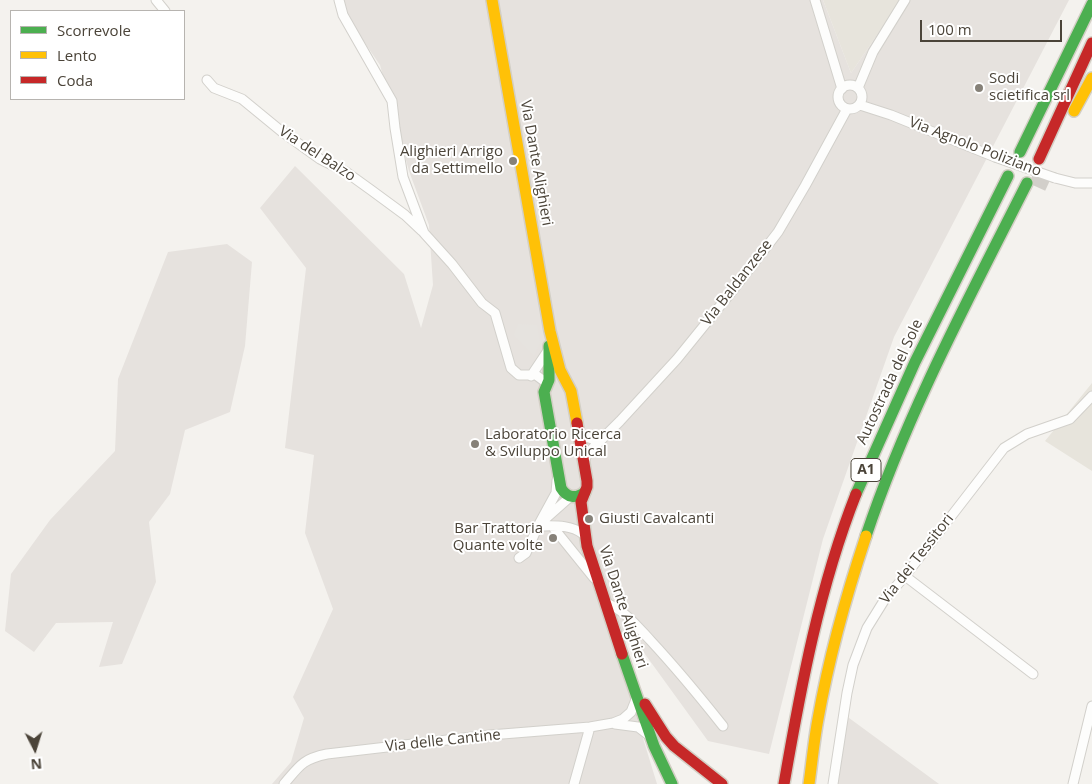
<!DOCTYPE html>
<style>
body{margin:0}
#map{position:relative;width:1092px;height:784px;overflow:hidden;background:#f4f2ee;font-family:"Open Sans",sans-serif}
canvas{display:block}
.legend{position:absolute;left:10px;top:10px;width:175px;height:90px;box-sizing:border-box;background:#fff;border:1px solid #b7b4b0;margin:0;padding:6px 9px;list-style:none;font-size:15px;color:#4b4439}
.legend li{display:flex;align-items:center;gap:10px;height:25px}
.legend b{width:25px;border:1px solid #b7b4b0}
.north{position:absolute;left:10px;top:724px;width:50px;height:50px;-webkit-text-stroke:4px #fff;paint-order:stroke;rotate:175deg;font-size:14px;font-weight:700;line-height:20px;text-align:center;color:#4b4439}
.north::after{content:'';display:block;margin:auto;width:18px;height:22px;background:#4b4439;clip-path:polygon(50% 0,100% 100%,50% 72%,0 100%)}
.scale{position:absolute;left:920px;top:20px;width:142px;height:22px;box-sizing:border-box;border:2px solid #4b4439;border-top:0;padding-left:6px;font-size:15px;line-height:18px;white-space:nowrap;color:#4b4439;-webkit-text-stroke:4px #fff;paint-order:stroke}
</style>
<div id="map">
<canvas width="1092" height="784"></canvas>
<ul class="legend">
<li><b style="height:6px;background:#4caf50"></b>Scorrevole</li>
<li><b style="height:6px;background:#ffc107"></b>Lento</li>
<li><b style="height:6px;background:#c62828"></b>Coda</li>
</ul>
<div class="north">N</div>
<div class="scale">100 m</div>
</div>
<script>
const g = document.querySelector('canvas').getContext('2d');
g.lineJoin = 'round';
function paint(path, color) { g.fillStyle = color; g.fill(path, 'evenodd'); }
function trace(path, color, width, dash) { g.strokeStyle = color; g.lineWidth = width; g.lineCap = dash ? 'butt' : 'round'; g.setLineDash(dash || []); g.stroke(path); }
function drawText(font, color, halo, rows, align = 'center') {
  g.font = font + ' "Open Sans",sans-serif'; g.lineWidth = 4; g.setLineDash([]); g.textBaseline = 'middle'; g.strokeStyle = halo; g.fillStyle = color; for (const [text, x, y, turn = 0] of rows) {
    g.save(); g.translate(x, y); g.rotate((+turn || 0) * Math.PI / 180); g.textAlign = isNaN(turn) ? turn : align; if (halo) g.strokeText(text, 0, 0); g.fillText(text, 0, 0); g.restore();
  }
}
const residential = new Path2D(`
 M823,0h78l-50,73z
 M1092,383v88l-47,-30z`);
const industrial = new Path2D(`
 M335,0h488l28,73 50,-73h168l-175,337 -71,202 -54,215 -61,-13 -79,-109 -17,5 45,147h-385l19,-22 13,-44 -11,-21 40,-88 -28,-76 9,-78 -29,-7 21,-180 -46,-60 35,-42 109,108 17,54 12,-43 -4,-60 -20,-54 -29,-106z
 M227,244l25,18 -7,84 -15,66 -45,18 -15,64 -21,28 7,60 -34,82 -23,3 14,-45 -57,1 -22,29 -29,-21 6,-57 39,-54 65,-69 3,-72 50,-127z
 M845,715l94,69h-103z`);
const parking = new Path2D(`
 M518,324l19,1 3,18 -6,13 -20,-21z`);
const highwayTunnel = new Path2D(`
 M1037,187l11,-24`);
const street = new Path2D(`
 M156,0l9,11
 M339,0l4,15 49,86 3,27 8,49 21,56 28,31 30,39 13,10 16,55 8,7h17l12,9
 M815,0l27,89
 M207,80l7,8 28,11 39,32 39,28 26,13 25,18 34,25 17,16
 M838 97a12 12 0 1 1 24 0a12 12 0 1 1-24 0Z
 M858,88l15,-36 32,-52
 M860,105l31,10 104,42
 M1055,178l20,5h17
 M531,376l18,-27
 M580,435l15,5 7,-1
 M584,461l4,-8 32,-32 57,-62 56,-69 45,-58 27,-46 42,-77
 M543,521l27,-24
 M538,526c15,0 32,-2 45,8
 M552,526l42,52
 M519,558l7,-5 12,-27 18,-33 1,-13
 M905,576l128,98
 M604,602c21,8 33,24 47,39 25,27 49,56 72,85
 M615,724l23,3 13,10
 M284,784c16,-19 19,-25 43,-30l163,-19 100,-8 23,-4 10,-4 8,-7 6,-15
 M574,784l16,-57
 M833,784l14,-91 6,-28 14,-37 18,-29 20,-23 99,-128 23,-14 43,-15 22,-23
 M1073,784l19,-78`);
const fast = new Path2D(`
 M1020,152l72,-148
 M549,346v34l-5,12 17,96c6,10 15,11 24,4
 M856,494l59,-132 93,-186
 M866,536c41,-123 103,-238 161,-353
 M622,654l32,92 18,38`);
const slow = new Path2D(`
 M492,0l58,331 10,39 11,21 6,32
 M1074,111l18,-33
 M809,784c3,-22 5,-44 9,-65 11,-62 28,-123 48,-183`);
const jam = new Path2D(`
 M1039,159l53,-116
 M577,423l10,58v6l-6,15 6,44 35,108
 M645,704l21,33 8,9 48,38
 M784,784c17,-98 35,-196 72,-290`);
const streetBridge = new Path2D(`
 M995,157l60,21`);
const markers = [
 [979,88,5,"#868178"],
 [513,161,5,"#868178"],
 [475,444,5,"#868178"],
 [589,519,5,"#868178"],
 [553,538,5,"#868178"]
];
const shields = [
 [866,470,30]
];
const shieldNames = [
 ["A1",866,470]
];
const poiNames = [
 ["Sodi",989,79],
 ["scietifica srl",989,96],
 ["Alighieri Arrigo",503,152,"right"],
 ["da Settimello",503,169,"right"],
 ["Laboratorio Ricerca",485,435],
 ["& Sviluppo Unical",485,452],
 ["Giusti Cavalcanti",599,519],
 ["Bar Trattoria",543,529,"right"],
 ["Quante volte",543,546,"right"]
];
const streetNames = [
 ["Via Agnolo Poliziano",975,147,21],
 ["Via del Balzo",317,154,33],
 ["Via Dante Alighieri",536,163,80],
 ["Via Baldanzese",737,283,-52],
 ["Autostrada del Sole",890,382,-65],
 ["Via dei Tessitori",917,559,-52],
 ["Via Dante Alighieri",623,607,72],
 ["Via delle Cantine",443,741,-6]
];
paint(residential, '#e7e4dc');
paint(industrial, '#e6e2de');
paint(parking, '#e6e3df');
trace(highwayTunnel, '#d2cfca', 18, [18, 9]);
trace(street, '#d2d0cb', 11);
trace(fast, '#d3cfc5', 14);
trace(slow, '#d3cfc5', 14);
trace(jam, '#d3cfc5', 14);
trace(street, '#fdfdfc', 9);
trace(fast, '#4caf50', 11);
trace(slow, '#ffc107', 11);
trace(jam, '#c62828', 11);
trace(streetBridge, '#d2d0cb', 11, []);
trace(streetBridge, '#fdfdfc', 9);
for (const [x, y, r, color] of markers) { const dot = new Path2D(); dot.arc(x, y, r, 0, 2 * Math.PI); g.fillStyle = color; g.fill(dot); trace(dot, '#fff', 2); }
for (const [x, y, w] of shields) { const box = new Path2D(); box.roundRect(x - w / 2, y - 11.5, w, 23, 4); g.fillStyle = '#fff'; g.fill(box); trace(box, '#4b4439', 1); }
drawText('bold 14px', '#4b4439', null, shieldNames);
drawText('15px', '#4b4439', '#fff', poiNames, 'left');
drawText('15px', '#4b4439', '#fff', streetNames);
</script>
